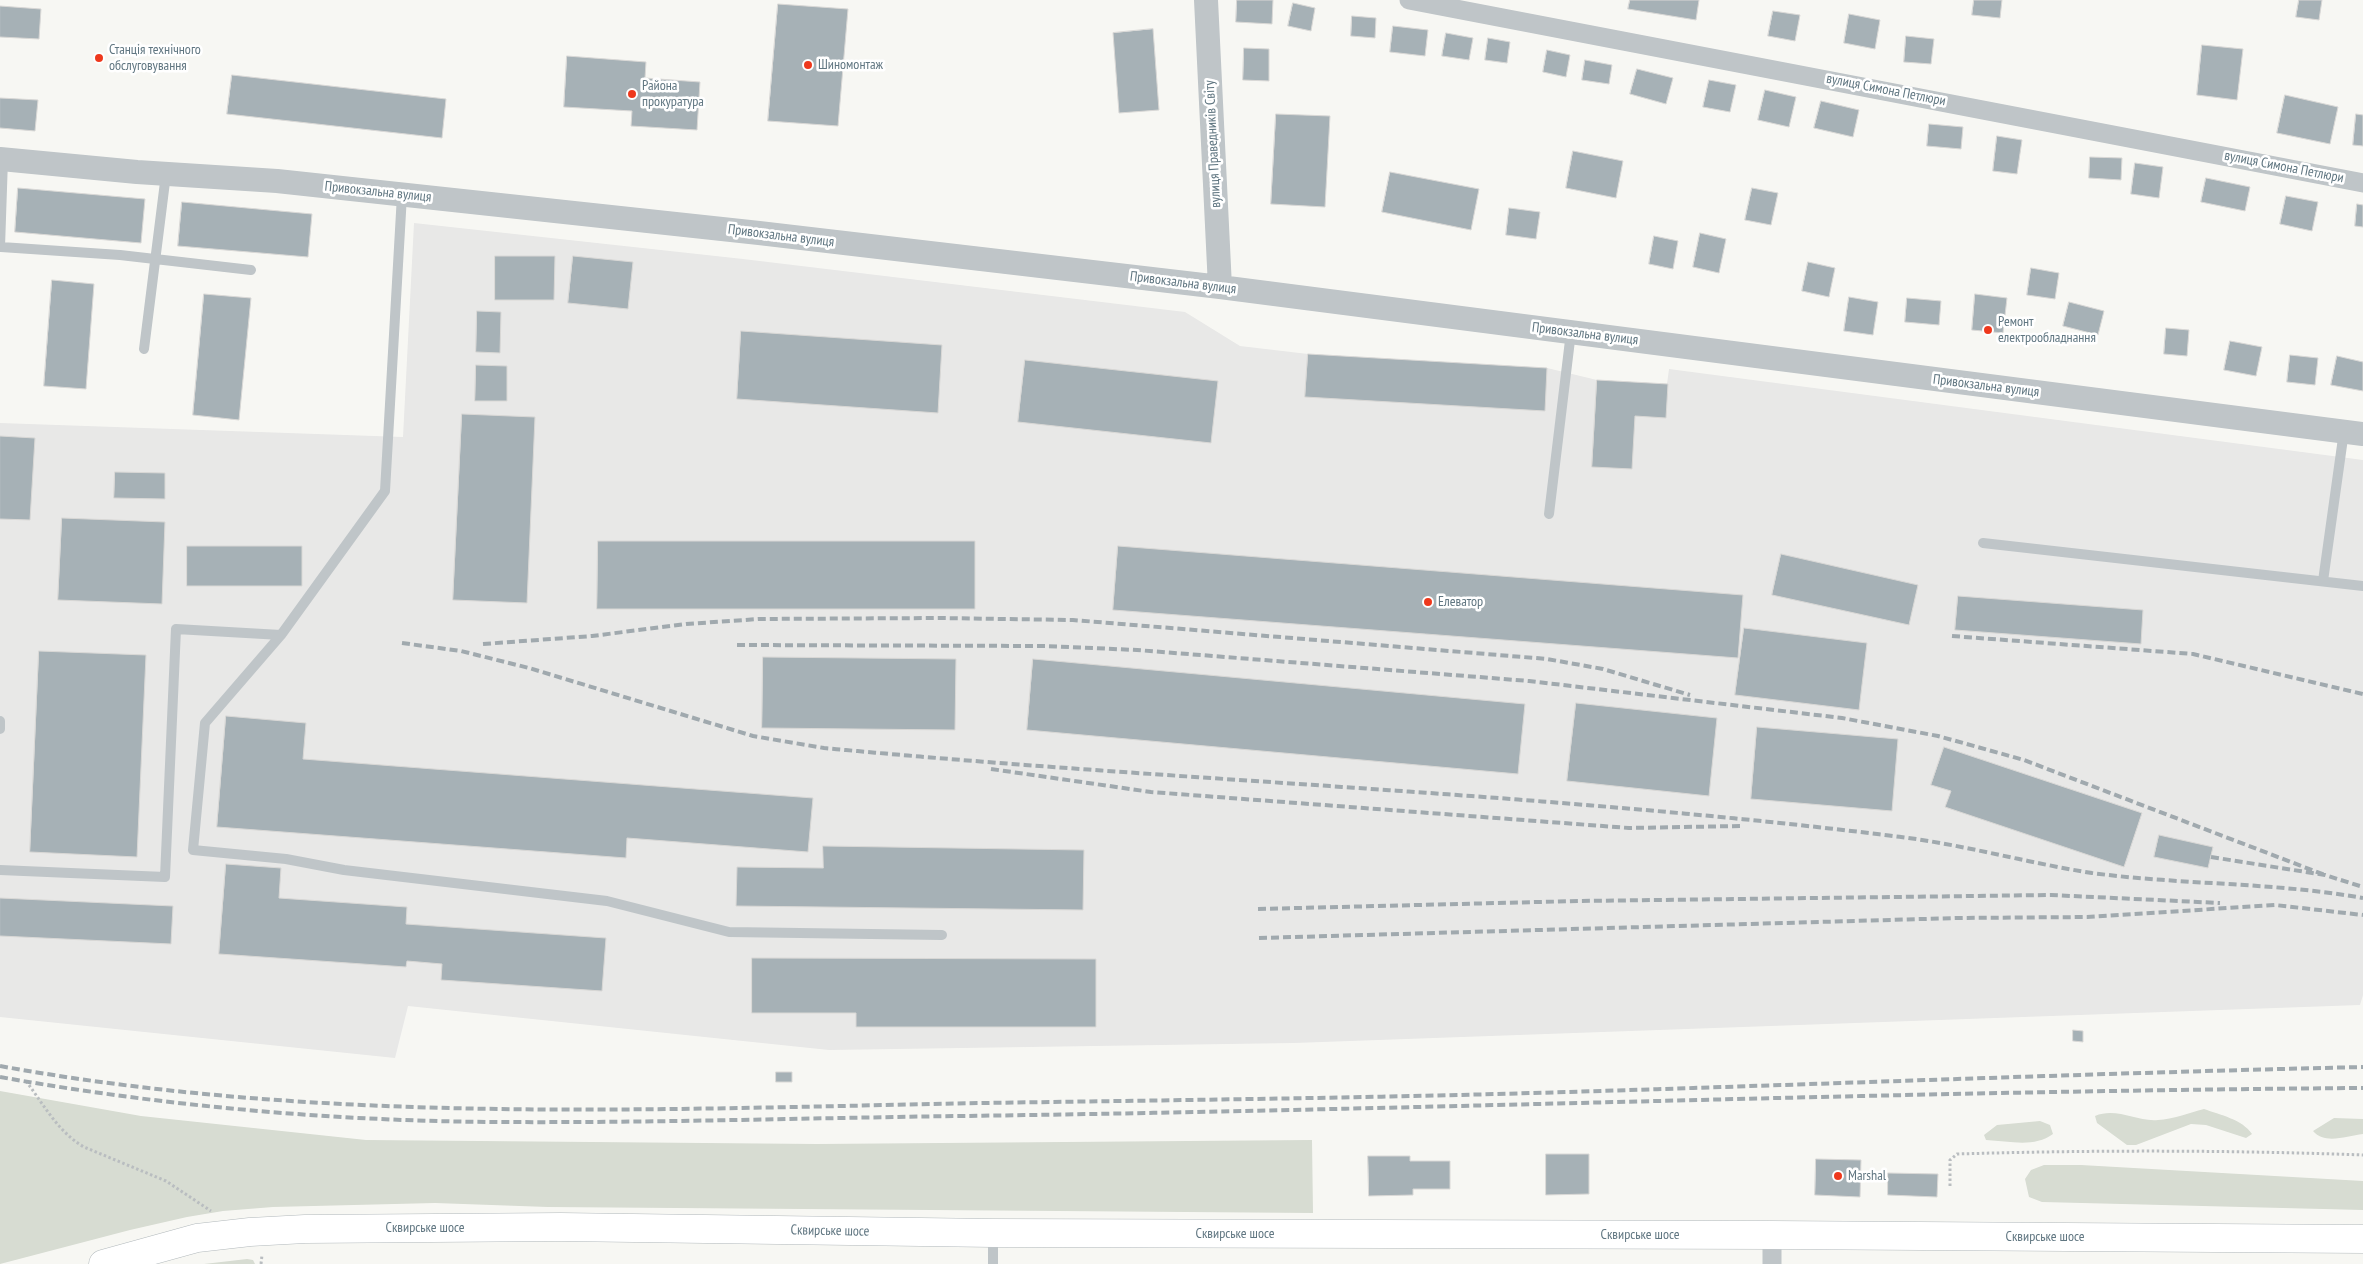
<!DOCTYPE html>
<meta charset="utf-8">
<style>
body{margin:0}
canvas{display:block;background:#f7f7f3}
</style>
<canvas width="2363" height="1264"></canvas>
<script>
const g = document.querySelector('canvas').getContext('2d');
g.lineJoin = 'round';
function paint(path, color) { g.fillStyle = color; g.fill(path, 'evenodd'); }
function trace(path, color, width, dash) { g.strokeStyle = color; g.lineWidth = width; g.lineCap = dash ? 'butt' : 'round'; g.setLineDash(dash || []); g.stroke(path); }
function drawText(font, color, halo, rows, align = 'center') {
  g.font = font + ' "PT Sans Narrow",sans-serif'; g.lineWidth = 5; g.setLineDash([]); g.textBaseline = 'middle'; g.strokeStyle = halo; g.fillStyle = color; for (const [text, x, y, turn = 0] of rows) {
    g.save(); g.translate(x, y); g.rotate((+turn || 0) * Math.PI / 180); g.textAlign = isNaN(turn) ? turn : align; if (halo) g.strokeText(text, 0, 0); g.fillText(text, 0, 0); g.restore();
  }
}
const built = new Path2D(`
 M414,223l329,36 442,53 55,34 68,8 239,14 50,12 70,4 2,-15 694,91v535l-3,10 -1066,38 -465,7 -421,-44 -13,52 -395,-41v-594l403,14z`);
const green = new Path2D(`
 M0,1091l141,25 225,24 451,4 495,-4 1,73 -765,-6 -113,-4 -162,4 -50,4 -36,6 -57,13 -130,34z
 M2204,1109c16,6 38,10 48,25l-6,4 -40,-13 -15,-1 -55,21h-9l-30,-22 -2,-7c22,-9 41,6 63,4 15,-1 31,-7 46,-11z
 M2334,1118l29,1v15c-17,2 -38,11 -50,-3z
 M2040,1121l10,4 3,9c-19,14 -43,7 -67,6l-2,-5 13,-10z
 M2044,1165h37l282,16v29l-321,-8 -13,-5 -4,-18 6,-9z
 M247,1259l6,1 2,4h-51z`);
const building = new Path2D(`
 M1237,0h36l-1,24 -36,-2z
 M1630,0h69l-3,20 -68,-11z
 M1974,0h28l-2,18 -28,-3z
 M2299,0h23l-3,20 -23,-3z
 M1293,3l22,5 -4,23 -23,-5z
 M778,4l70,5 -10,117 -70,-5z
 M0,6l41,3 -2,30 -39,-2z
 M1773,11l27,4 -5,26 -27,-5z
 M1849,14l31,6 -5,29 -31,-6z
 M1352,16l24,2 -1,20 -24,-2z
 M1393,26l35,4 -3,26 -35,-4z
 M1153,29l6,81 -40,3 -6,-80z
 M1446,33l27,5 -4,22 -27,-4z
 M1906,36l28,3 -3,25 -27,-2z
 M1488,38l22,4 -3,21 -22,-3z
 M2202,45l41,4 -6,51 -40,-5z
 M1244,48l25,1v32l-26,-1z
 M1547,50l23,5 -4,22 -23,-5z
 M567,56l79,6 -1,16 55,4 -3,48 -66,-4 1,-15 -68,-4z
 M1585,60l27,5 -3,19 -27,-4z
 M1637,69l36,9 -7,26 -36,-10z
 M232,75l214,24 -4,39 -215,-24z
 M1709,80l27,5 -6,27 -27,-5z
 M1765,90l31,7 -7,30 -31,-7z
 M2285,95l53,12 -8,37 -53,-11z
 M0,98l38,2 -3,31 -35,-3z
 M1821,101l38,9 -6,27 -39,-9z
 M1276,114l54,2 -5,91 -54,-3z
 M2356,114l7,1v31l-10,-1z
 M1929,124l34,3 -2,22 -34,-3z
 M1997,136l25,4 -5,34 -24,-3z
 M1573,151l50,10 -7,37 -50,-10z
 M2090,157l32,1 -1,22 -32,-2z
 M2135,163l28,4 -4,31 -28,-4z
 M1390,172l89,17 -8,41 -89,-18z
 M2206,178l44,9 -5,24 -44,-9z
 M18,188l127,11 -4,44 -126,-11z
 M1752,188l26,5 -7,32 -26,-5z
 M2286,196l32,6 -6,29 -32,-7z
 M182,202l130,12 -4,43 -130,-11z
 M2357,204l6,1v22l-8,-1z
 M1509,208l31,4 -4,27 -30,-4z
 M1700,233l26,6 -7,34 -26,-6z
 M1654,236l24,5 -5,28 -24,-5z
 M495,256h60l-1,44h-59z
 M573,256l60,6 -5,47 -60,-6z
 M1808,262l27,6 -6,29 -27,-6z
 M2031,268l28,5 -4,26 -28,-4z
 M52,280l42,4 -8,105 -42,-3z
 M204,294l47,4 -12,122 -46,-5z
 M1975,294l32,4 -4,35 -31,-3z
 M1849,297l29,5 -5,33 -29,-4z
 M1907,298l34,3 -2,24 -34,-3z
 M2069,302l35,9 -6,24 -35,-9z
 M477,311l24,1 -1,41 -24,-1z
 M2166,328l23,2 -2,26 -23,-2z
 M741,331l201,14 -4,68 -201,-14z
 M2230,341l32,6 -6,29 -32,-6z
 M1308,354l239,14 -2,43 -240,-14z
 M2290,355l28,3 -3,27 -28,-3z
 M2337,356l26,6v29l-32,-6z
 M1025,360l193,21 -7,62 -193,-21z
 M476,365l31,1v35h-32z
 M1597,380l71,4 -2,34 -31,-2 -3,53 -40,-2z
 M462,414l73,3 -8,186 -74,-3z
 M0,436l35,2 -5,82 -30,-1z
 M115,472l50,1v26l-51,-1z
 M62,518l103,4 -3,82 -104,-4z
 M598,541h377v68h-378z
 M187,546h115v40h-115z
 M1118,546l625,49 -5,63 -625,-48z
 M1781,554l137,31 -9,40 -137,-30z
 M1958,596l185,14 -2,34 -186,-14z
 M1744,628l123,15 -8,67 -124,-15z
 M39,651l107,4 -9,202 -107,-5z
 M763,657l193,2 -1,71 -193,-2z
 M1033,659l492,45 -7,70 -491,-44z
 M1576,703l141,15 -8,78 -142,-15z
 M226,716l80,7 -3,36 510,39 -5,54 -181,-14 -1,20 -409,-31z
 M1757,727l141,12 -6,72 -141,-12z
 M1944,747l198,66 -18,54 -179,-60 6,-16 -20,-6z
 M2159,835l54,12 -5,21 -54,-11z
 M823,846l261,4 -1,60 -347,-4 1,-39 86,1z
 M226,864l55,4 -2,30 128,9 -1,17 200,14 -4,53 -161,-11 1,-16 -35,-3 -1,6 -187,-13z
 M0,898l173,8 -2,38 -171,-8z
 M752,958l344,1v68h-240v-14h-104z
 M2073,1030l10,1v11l-10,-1z
 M776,1072h16v10h-16z
 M1546,1154h43v40l-43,1z
 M1368,1156h42v5h40v28h-37v6l-44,1z
 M1816,1159l45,1 -1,37 -45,-2z
 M1888,1173l50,1 -1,23 -49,-2z`);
const path = new Path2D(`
 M26,1081c18,24 32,51 58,66l82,34 45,30
 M1950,1186v-26l7,-6c135,-4 270,-4 406,1
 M261,1264l1,-9`);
const service = new Path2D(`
 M402,195l-17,296 -104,144 -76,88 -12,127 93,9 58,11 263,31 122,31 213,3
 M0,247l3,-88
 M1,247l119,8 131,15
 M144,349l22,-175
 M1549,514l22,-182
 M1983,543l380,43
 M2323,581l21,-150
 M0,729v-8
 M0,870l165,7 11,-248 105,6
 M993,1264v-29`);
const minor = new Path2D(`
 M1409,0l954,183
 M1772,1235v29`);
const tertiary = new Path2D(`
 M1206,0l14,287
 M0,159l137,13 140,9 482,52 461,54 1143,147`);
const primary = new Path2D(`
 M103,1264l94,-26 53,-6 55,-3 256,-2 432,6 779,2 591,4`);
const rail = new Path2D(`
 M1952,636l241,18 170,40
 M402,643l59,8 68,17 224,68 71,12c359,34 720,44 1077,89 64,8 127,26 191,36 90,12 181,9 271,25
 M483,644l109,-8 94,-12 73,-5 180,-1 134,2 474,39 56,10 87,26
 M737,645l308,1 92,4 392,31 313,37 96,18 86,24 301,115
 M991,769l160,23 478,36 111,-2
 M2211,857l114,18 38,12
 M1258,909l321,-8 472,-6 169,8
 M1259,938l699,-20 129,-1 188,-12 88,10
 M0,1066c324,59 657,43 984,37 194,-3 389,-5 583,-11 265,-8 530,-19 796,-25
 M0,1077c163,29 331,44 497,45 154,1 309,-4 463,-6 468,-6 935,-25 1403,-28`);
const markers = [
 [99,58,5,"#ee381c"],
 [808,65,5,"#ee381c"],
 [632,94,5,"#ee381c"],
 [1988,330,5,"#ee381c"],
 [1428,602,5,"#ee381c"],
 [1838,1176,5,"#ee381c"]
];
const poiNames = [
 ["Станція технічного",109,50],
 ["обслуговування",109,66],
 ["Шиномонтаж",818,65],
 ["Района",642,86],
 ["прокуратура",642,102],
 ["Ремонт",1998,322],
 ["електрообладнання",1998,338],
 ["Елеватор",1438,602],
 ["Marshal",1848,1176]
];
const streetNames = [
 ["вулиця Симона Петлюри",1886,90,11],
 ["вулиця Праведників Світу",1213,144,-93],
 ["вулиця Симона Петлюри",2284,167,11],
 ["Привокзальна вулиця",378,192,6],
 ["Привокзальна вулиця",781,236,7],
 ["Привокзальна вулиця",1183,283,7],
 ["Привокзальна вулиця",1585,334,7],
 ["Привокзальна вулиця",1986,386,7],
 ["Сквирське шосе",425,1228],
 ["Сквирське шосе",830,1231,1],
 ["Сквирське шосе",1235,1234],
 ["Сквирське шосе",1640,1235],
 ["Сквирське шосе",2045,1237]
];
paint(built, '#e8e8e7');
paint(green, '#d7dcd2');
paint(building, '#a6b1b6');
trace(building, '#d9d8d6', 1);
trace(primary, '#b2b9bc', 29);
trace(path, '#b9bdc0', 3, [2.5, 2.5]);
trace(service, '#bfc5c8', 10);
trace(minor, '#bfc5c8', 19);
trace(tertiary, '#bfc5c8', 24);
trace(primary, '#fff', 28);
trace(rail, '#a0a9ae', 4, [8, 4]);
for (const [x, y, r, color] of markers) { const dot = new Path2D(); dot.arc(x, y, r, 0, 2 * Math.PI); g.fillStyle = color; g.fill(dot); trace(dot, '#fff', 2); }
drawText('14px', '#607681', '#fff', poiNames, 'left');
drawText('14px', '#607681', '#fff', streetNames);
</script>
